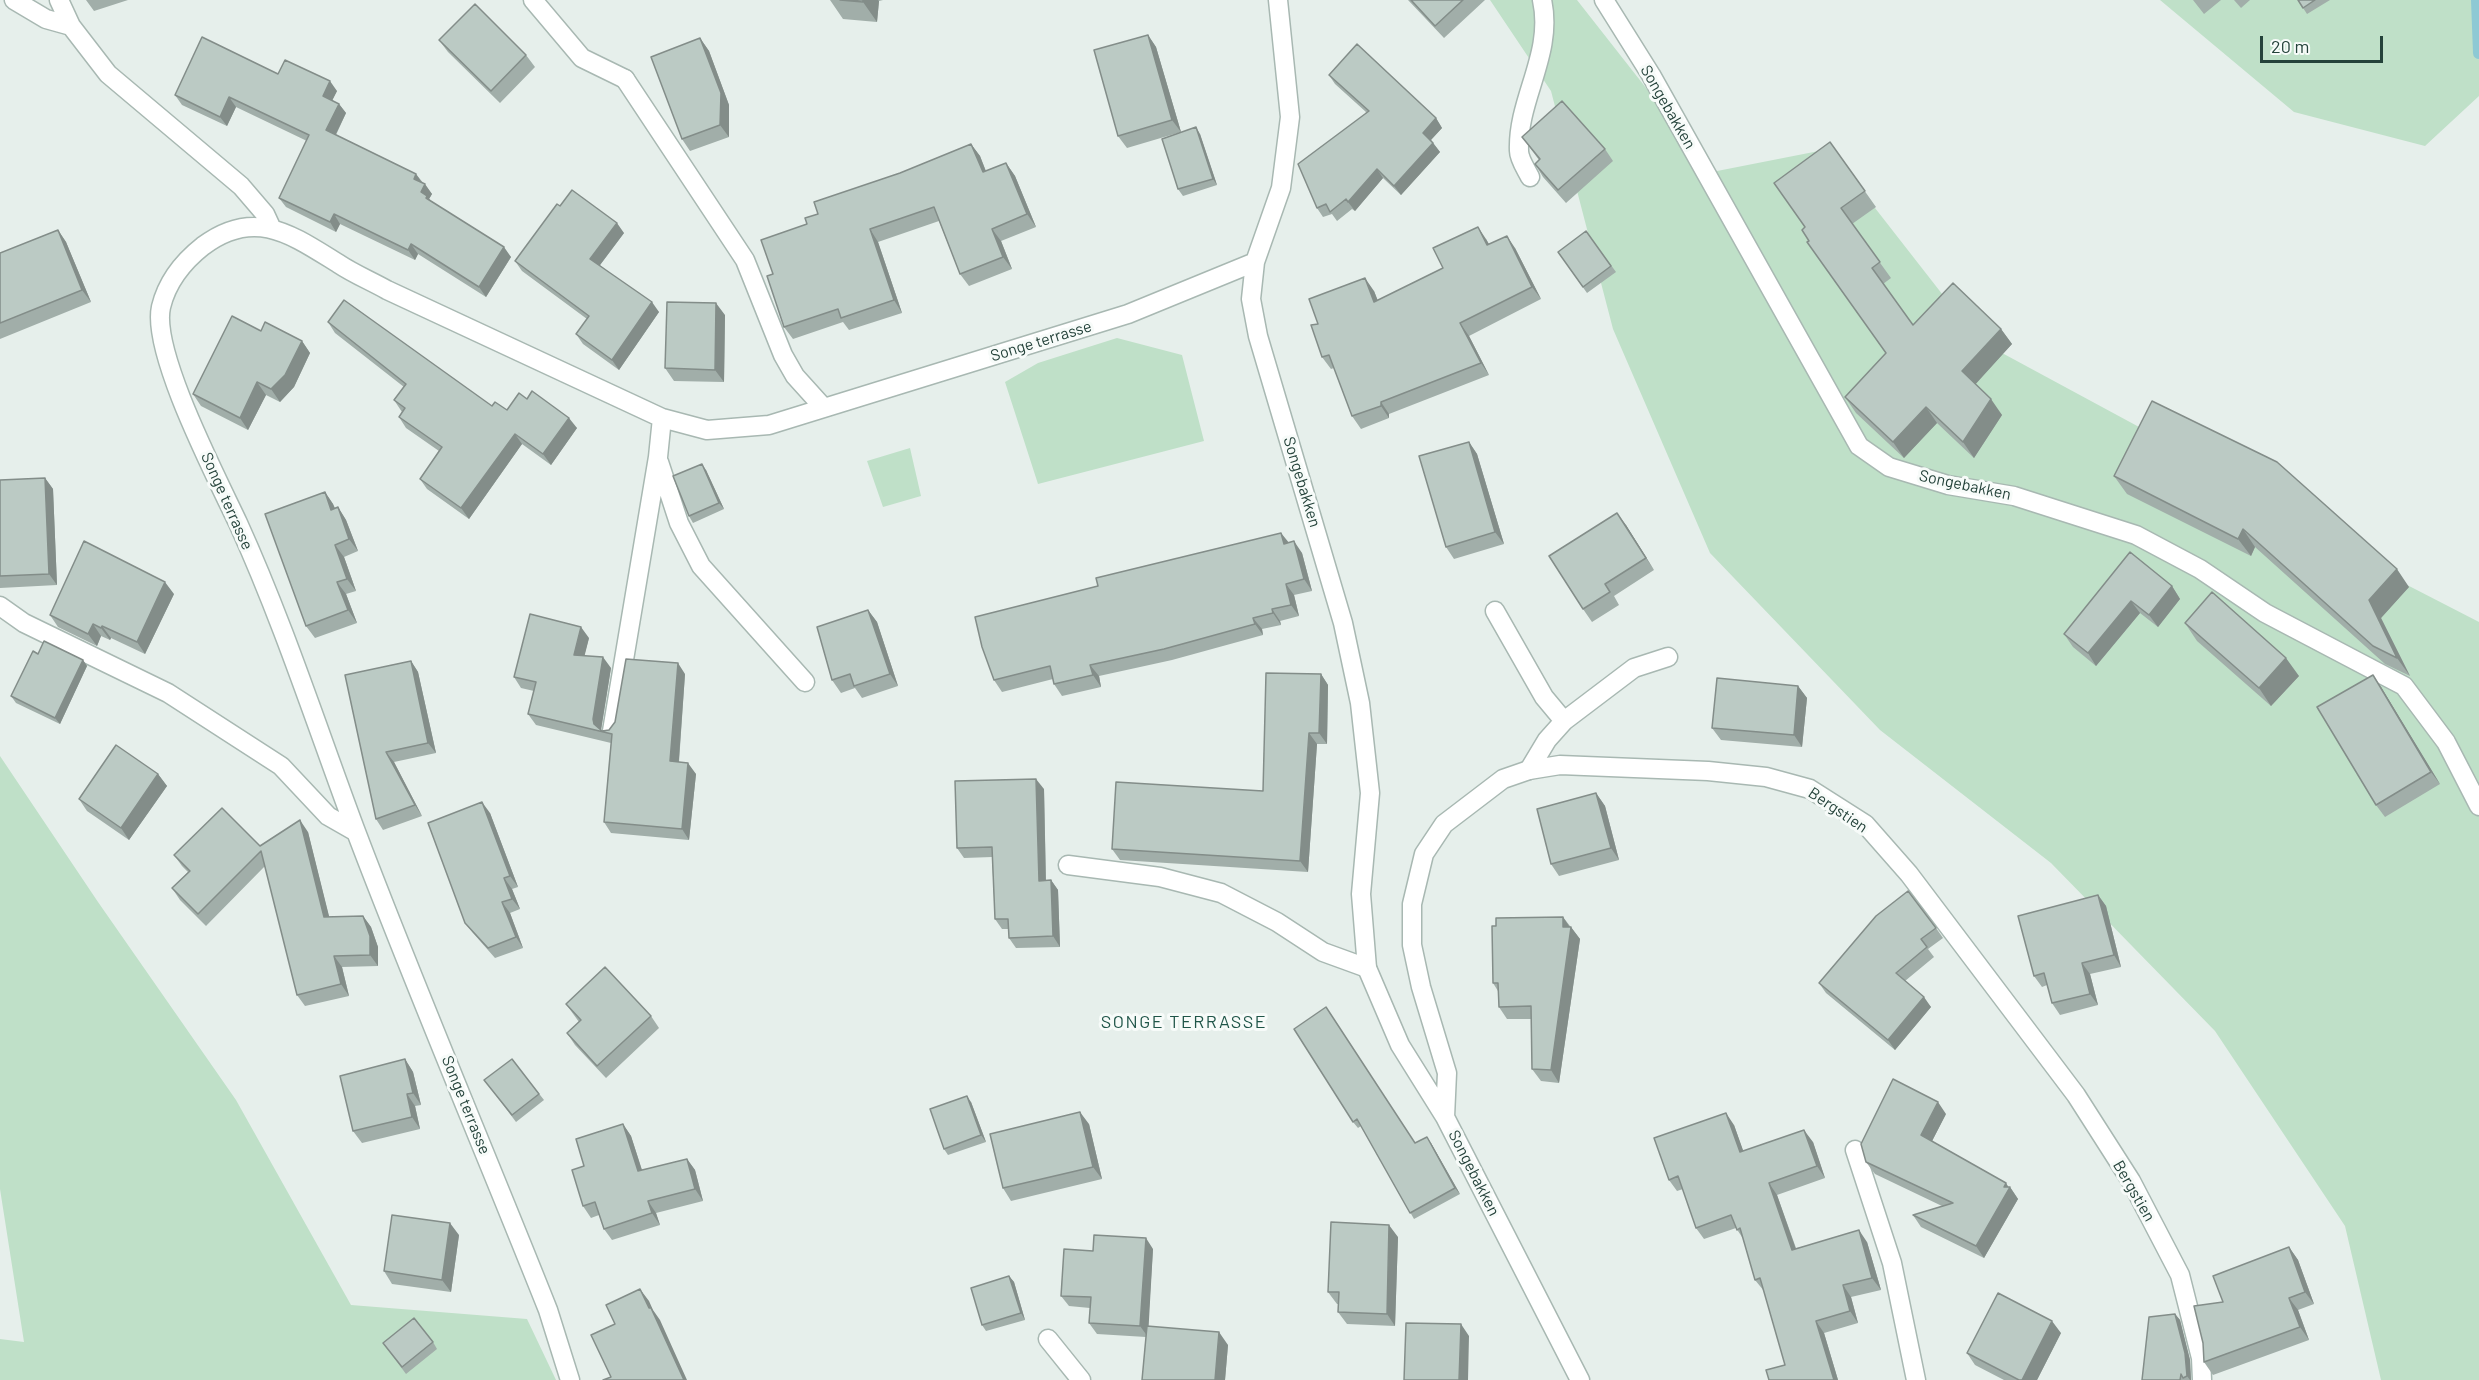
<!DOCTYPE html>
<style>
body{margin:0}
#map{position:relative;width:2479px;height:1380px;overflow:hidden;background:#e6efeb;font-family:Barlow,sans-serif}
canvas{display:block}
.scale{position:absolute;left:2260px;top:36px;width:123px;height:27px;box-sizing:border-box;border:3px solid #24423a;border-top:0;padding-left:8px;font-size:18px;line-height:21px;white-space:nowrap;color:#24423a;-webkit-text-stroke:4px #f7fbf9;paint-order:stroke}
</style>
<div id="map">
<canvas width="2479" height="1380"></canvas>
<div class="scale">20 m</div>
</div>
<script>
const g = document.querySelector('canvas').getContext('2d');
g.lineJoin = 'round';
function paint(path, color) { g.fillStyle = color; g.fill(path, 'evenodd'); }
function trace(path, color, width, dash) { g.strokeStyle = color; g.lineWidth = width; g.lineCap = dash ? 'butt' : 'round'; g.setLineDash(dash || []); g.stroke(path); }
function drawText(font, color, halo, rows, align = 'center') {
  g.font = font + ' Barlow,sans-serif'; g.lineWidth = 6; g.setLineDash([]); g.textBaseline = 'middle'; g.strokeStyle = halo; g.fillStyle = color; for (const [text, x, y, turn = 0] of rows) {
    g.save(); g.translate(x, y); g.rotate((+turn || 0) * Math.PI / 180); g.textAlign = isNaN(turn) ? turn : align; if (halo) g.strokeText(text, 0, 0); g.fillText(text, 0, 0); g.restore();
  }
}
const green = new Path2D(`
 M1490,0h87l135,172 117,-23 149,191 187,101 213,129 101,52v758h-98l-36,-154 -130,-195 -164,-168 -171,-133 -170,-177 -97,-224 -62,-238z
 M2160,0h319v96l-54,50 -131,-34z
 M1117,338l65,17 22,86 -166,43 -33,-102 33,-19z
 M910,448l11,48 -38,11 -16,-46z
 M0,756l98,146 138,198 115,205 176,14 29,61h-556v-41l24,3 -24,-153z`);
const stream = new Path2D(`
 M2477,0l2,53`);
const service = new Path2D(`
 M533,0l49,58 43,21
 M1495,611l49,86 20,24
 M1529,770l18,-30 17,-19 70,-53 34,-11
 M1068,865l92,12 61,16 56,29 46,30 44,16`);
const minor = new Path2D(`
 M14,0l32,19 25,7
 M59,0l12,26 37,48 133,112 24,28 6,13
 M1278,0l12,117 -9,71 -26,74 -4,37 7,37 85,287 17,80 10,90 -9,101 6,74 33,77 45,72 135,263
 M1604,0l47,75 208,371 30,21 59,18 66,11 122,39 64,34 65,44 139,73 42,56 33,64
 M625,79l120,181 38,95 12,21 28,31
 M1530,177c-4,-8 -11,-18 -11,-26 -2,-52 35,-97 23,-151
 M659,462l20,61 22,43 104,116
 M0,606l24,17 144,70 113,73 47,50 28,16
 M612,731l46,-274 4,-39
 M1445,1117l2,-44 -26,-86 -9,-42v-41l12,-50 20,-30 59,-45 26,-9 31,-5 148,6 58,6 44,12 55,35 44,50 167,221 55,86 49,94 21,83 1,22
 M1855,1150l37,113 24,117
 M1048,1339l33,41
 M570,1380l-22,-70c-64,-161 -132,-320 -193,-481 -38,-102 -72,-207 -117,-306 -21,-45 -87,-171 -77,-216 6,-25 23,-46 42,-61 52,-39 89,-11 136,18 15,10 32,17 48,26l275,128 45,12 62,-5 359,-111 127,-52`);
const wall = new Path2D(`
 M86,0h42l-34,11z
 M830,0h53l-4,1 -2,21 -34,-3z
 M1408,0h77l-41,38z
 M2193,0h28l-17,14z
 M2234,0h16l-9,8z
 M2298,0h32l-23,14z
 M1148,35l8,12 25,85 -54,16 -9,-12z
 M700,38l9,13 20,54v32l-39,14 -8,-12z
 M439,40l87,15 9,12 -35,36 -52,-51z
 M278,74l59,17 -5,9 7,4 7,9 -10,22 80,39 16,20 -3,5 2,2 80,56 -25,40 -68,-43 -3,6 -75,-36 -4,8 -50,-25 -7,-9 28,-57 -71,-34 -9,19 -45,-21 -7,-10z
 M1329,75l107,43 6,10 -11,12 9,12 -39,43 -18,-17 -28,33 -3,-2 -15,12 -5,-7 -9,3 -6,-9 49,-96 -31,-28z
 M1200,134l17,51 -34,11 -5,-7z
 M1522,137l83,12 8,12 -47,42 -23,-26 -8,-13 4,-4z
 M1830,142l46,65 -24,17 39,54 -8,6 30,41 88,4 11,15 -37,40 27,31 -28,43 -37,-35 -33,35 -48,-45 -11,-16 41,-44 -77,-112z
 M971,144l9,12 6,15 20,-8 9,13 21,51 -35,14 11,28 -43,17 -9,-12 -21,-53 -61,21 24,71 -53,17 -6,-8 -50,17 -9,-12 -11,-53 34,-50 11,-10 82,-41z
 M560,206l64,27 -24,32 59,47 -40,58 -36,-26 -7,-10 11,-15 -65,-48 -7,-10z
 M58,230l8,12 25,60 -91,37v-86z
 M1586,231l30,41 -29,21 -29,-41z
 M1486,239l3,5 26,4 26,51 -72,37 20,39 -100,39v4l-28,11 -9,-13 -18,-48 -3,1 -9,-12 -4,-33 56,-33 4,10 65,-33z
 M725,315l-1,67 -50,-1 -9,-13z
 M328,322l164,84 15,4 20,-11 50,29 -26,37 -29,-21 -53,75 -42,-30 -7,-10 19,-28 -33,-23 -7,-11 3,-5 -8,-12 10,-13 -69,-54z
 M261,331l41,10 8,12 -16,34 -14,15 -14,-7 -18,35 -47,-24 -8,-12z
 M1469,442l8,12 27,90 -50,15 -8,-12z
 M706,470l18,39 -31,14 -4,-7z
 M2114,476l295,111 -28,31 29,58 -25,-12 -130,-117 -4,9 -124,-62z
 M45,478l8,11 4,96 -57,3v-108z
 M325,492l8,12 2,4 3,-1 8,13 12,31 -14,6 12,34 -10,3 11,29 -42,15 -9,-12z
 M1626,525l28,45 -40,26 5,9 -27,17 -9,-13z
 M1281,533l7,10 14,10 10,38 -18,4 5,21 -19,5 1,4 -19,4 1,6 -91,25 -73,16 2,11 -39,9 -8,-12 -1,-5 -51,13 -8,-12 104,-94z
 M2130,552l42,34 8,13 -22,28 -18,-14 -44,53 -23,-19 -9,-13z
 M174,594l-29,60 -34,-16 -1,2 -9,-4 -4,10 -39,-19 -8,-12z
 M868,610l9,12 21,64 -36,12 -7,-10 -14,5 -9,-13z
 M2185,623l114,53 -28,30 -74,-65z
 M589,638l-5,18 27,12 -10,62 1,1 7,-1 76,-56 -6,88 17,12 -7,66 -78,-7 -7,-11 7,-79 -75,-18 -8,-11 6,-23 -13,-3 -7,-11z
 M38,654l45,6 4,6 -27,58 -44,-21 -5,-7z
 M411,661l7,11 18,81 -42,9 28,54 -39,14 -7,-11 -31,-144z
 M1321,674l7,11 -1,59h-10l-9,128 -188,-12 -8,-11 151,-58z
 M1798,686l9,12 -5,49 -81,-7 -9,-12z
 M2381,687l59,97 -55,33 -9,-12z
 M158,774l9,12 -38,54 -42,-29 -8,-12z
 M1044,789l2,91h5l7,10 2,57 -44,1 -7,-10v-9h-7l-7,-10 -3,-62 -28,1 -7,-10z
 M1596,793l9,13 14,54 -60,16 -8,-12z
 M490,813l28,74 -6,2 8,20 -10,4 13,35 -28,10 -22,-25 -8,-10z
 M308,832l21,85 34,-1 8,11 7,20v19l-36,1 7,29 -44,10 -8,-11 -32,-129 -59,60 -26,-26 -8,-12 16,-16 -6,-6 -8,-11 86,-9z
 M2098,895l8,11 15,61 -31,7 8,31 -38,10 -8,-12 -5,-18 -5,2 -8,-11z
 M1563,917l17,22 -21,144 -18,-2 -9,-12 -1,-50h-24l-8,-12 -1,-16 -5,-8z
 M1936,928l7,10 -15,11 6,8 -29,24 26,26 -36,43 -69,-57 -7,-10z
 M566,1004l85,12 8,12 -53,50 -31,-33 -8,-12 12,-11z
 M1294,1029l121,114h16l29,51 -46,25 -53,-93 -3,2 -5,-6z
 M405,1059l8,13 8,33 -6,1 5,23 -58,14 -9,-12z
 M512,1059l32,41 -28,22 -27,-36z
 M971,1102l15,40 -38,13 -4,-6z
 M1946,1114l-14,27 74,42 2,4h2l8,12 -34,59 -63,-31 -8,-12 29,-9 -67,-32 -9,-12z
 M623,1124l8,12 11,34 45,-11 8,11 8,31 -47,12 4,12 -48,15 -8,-11 -5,-14 -8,3 -8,-12 1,-40z
 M1089,1124l13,55 -91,22 -8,-13z
 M1734,1125l9,26 70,-9 12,36 -48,17 19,53 71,-6 14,48 -30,7 7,26 -34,10 14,47h-69l16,-15 -21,-74 -9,-11 -11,-40 -8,-12 -32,11 -8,-11 -13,-39 -6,2 -8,-11z
 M459,1235l-8,57 -59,-8 -8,-13z
 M1398,1237l-3,89 -48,-2 -9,-12v-8h-1l-9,-12z
 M2289,1247l9,13 16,44 -16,6 11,30 -96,35 -9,-13 19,-60z
 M1153,1249l-5,77 80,19 -3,35h-83l4,-43 -49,-3 -8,-11 1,-15 -21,-2 -8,-10 32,-45z
 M1009,1276l5,6 11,38 -39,11 -4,-6z
 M2175,1314l5,6 10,40 1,20h-49z
 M2061,1333l-24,47h-33l-29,-15 -8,-12z
 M433,1342l4,7 -31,25 -23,-31z`);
const shadedWall = new Path2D(`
 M863,0h15l1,1 -2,21 -14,-20z
 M1148,35l8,12 25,85 -9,-12z
 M700,38l9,13 20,54v32l-9,-12z
 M330,81l7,10 -7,14 -7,-9z
 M229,97l7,10 -9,19 -7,-9z
 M339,104l7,9 -13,27 -7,-10z
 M1436,118l6,10 -13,14 -6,-9z
 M1196,127l4,7 17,51 -4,-6z
 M1433,143l7,9 -39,43 -7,-9z
 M971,144l9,12 11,29 -8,-13z
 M1006,163l9,13 21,51 -9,-13z
 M1377,169l6,9 -28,33 -7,-9z
 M416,174l7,10 -9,-5z
 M425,184l7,10 -3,5 5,6 -13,-13z
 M334,214l6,10 -4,8 -6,-10z
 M617,223l7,10 -27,36 -7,-10z
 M1478,227l8,12 10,18 -9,-12z
 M870,229l8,13 24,71 -8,-13z
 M992,229l9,12 11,28 -9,-12z
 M58,230l8,12 25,60 -9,-12z
 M1507,236l8,12 26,51 -9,-12z
 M411,244l7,10 -3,6 -7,-10z
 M504,247l7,10 -25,40 -7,-10z
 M1365,278l9,13 9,23 -9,-12z
 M652,302l7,10 -40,58 -7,-10z
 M716,303l9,12 -1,67 -9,-12z
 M1460,323l9,13 20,39 -8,-12z
 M2001,329l11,15 -39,43 -11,-16z
 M302,341l8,12 -16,34 -14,15 -9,-13z
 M257,382l9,13 -18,35 -8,-12z
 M1991,399l11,16 -28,43 -11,-16z
 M1381,402l8,12v4l-8,-12z
 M1926,407l11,16 -33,35 -11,-16z
 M569,418l8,10 -26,37 -8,-11z
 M515,434l7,10 -53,75 -8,-11z
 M1469,442l8,12 27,90 -9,-12z
 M702,464l4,6 18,39 -5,-6z
 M45,478l8,11 4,96 -8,-11z
 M325,492l8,12 7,18 -9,-12z
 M338,507l8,13 12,31 -9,-12z
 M1617,513l9,12 28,45 -8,-12z
 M2243,529l12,18 -4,9 -13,-17z
 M1281,533l9,11h-6z
 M1294,541l8,12 10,38 -8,-12z
 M335,545l9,12 12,34 -9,-12z
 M2397,569l12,18 -28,31 29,58 -13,-18 -28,-58z
 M165,582l9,12 -29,60 -8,-12z
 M337,582l9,12 11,29 -9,-13z
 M1286,584l8,11 5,21 -8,-11z
 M2172,586l8,13 -22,28 -9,-12z
 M2131,601l9,12 -44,53 -8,-13z
 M1272,609l8,12 1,4 -8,-12z
 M868,610l9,12 21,64 -8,-12z
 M1253,618l9,11 1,6 -8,-11z
 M93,624l8,12 -4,10 -9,-12z
 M102,626l9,12 -1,2 -9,-12z
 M581,627l8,11 -7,28 -8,-11z
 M603,657l8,11 -10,62 -7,-6 -1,-5z
 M2286,658l13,18 -28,30 -12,-18z
 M83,660l4,6 -27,58 -5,-6z
 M411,661l7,11 18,81 -8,-10z
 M678,663l7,11 -7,98 -8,-11z
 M1090,665l9,11 2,11 -8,-12z
 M1321,674l7,11 -1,59 -8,-11z
 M2373,675l8,12 59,97 -9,-12z
 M1798,686l9,12 -5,49 -8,-12z
 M1309,733l8,11 -9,128 -8,-11z
 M386,752l8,10 28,54 -7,-11z
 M688,763l8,11 -7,66 -7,-11z
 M158,774l9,12 -38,54 -8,-12z
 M1036,779l8,10 2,102 -7,-10z
 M1596,793l9,13 14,54 -8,-12z
 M482,802l8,11 28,74 -8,-11z
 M300,820l8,12 24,96 -8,-11z
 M504,878l8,11 8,20 -8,-10z
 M1051,880l7,10 2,57 -7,-11z
 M2098,895l8,11 15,61 -7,-12z
 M502,902l8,11 13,35 -7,-11z
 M363,916l8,11 7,20v19l-8,-11z
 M1563,917l8,12v-2l9,12 -21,144 -8,-13 12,-143z
 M334,956l8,11 7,29 -8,-12z
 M2082,963l8,11 8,31 -8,-11z
 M1924,997l7,10 -36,43 -7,-10z
 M405,1059l8,13 8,33 -8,-12z
 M407,1094l8,12 5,23 -8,-12z
 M967,1096l4,6 15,40 -5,-7z
 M1938,1102l8,12 -17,33 -8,-12z
 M1080,1112l9,12 13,55 -9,-12z
 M1726,1113l8,12 14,39 -8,-12z
 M623,1124l8,12 15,47 -8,-12z
 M1804,1130l9,12 12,36 -8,-12z
 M1427,1137l4,6 29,51 -5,-6z
 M687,1159l8,11 8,31 -8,-12z
 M1769,1183l8,12 23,66 -8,-11z
 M2006,1183l3,5 1,-1 8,12 -34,59 -8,-12z
 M648,1201l8,12 4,12 -8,-12z
 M450,1223l9,12 -8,57 -9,-12z
 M1389,1225l9,12 -3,89 -8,-12z
 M1859,1230l8,12 14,48 -9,-12z
 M1146,1238l7,11 -5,88 -8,-11z
 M2289,1247l9,13 16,44 -9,-12z
 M1009,1276l5,6 11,38 -4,-7z
 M1843,1285l8,12 7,26 -8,-12z
 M640,1289l9,12 4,9 7,10 27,60h-3z
 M2289,1298l9,12 11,30 -9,-13z
 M2175,1314l5,6 10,40 1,20h-1l-3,-4z
 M1816,1321l8,12 14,47h-4z
 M2052,1321l9,12 -24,47h-15z
 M1461,1324l8,12 -1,44h-9z
 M1219,1332l9,13 -3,35h-10z`);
const building = new Path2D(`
 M840,0h23v2z
 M1411,0h52l-28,26z
 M2298,0h17l-12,8z
 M475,4l51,51 -35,36 -52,-51z
 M1148,35l24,85 -54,16 -24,-86z
 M202,37l76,37 7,-14 45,21 -7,15 16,8 -13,26 90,44 -2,5 11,5 -4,8 6,4 -1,2 78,49 -25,40 -68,-43 -3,6 -74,-36 -4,8 -51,-24 30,-63 -80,-38 -9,20 -45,-22z
 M700,38l21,55 -1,32 -38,14 -31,-82z
 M1357,44l79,74 -13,15 10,10 -39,43 -17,-17 -29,33 -2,-3 -16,13 -4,-8 -9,4 -19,-44 71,-53 -40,-36z
 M1562,101l43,48 -47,41 -23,-26 5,-5 -18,-22z
 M1196,127l17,52 -35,10 -16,-50z
 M1830,142l35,49 -24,17 39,54 -8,6 41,57 40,-42 48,46 -39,42 29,28 -28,43 -37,-35 -33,35 -48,-45 41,-44 -79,-111 2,-1 -7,-11 3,-3 -31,-44z
 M971,144l12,28 23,-9 21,51 -35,15 11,28 -43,17 -26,-67 -64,22 24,71 -53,18 -3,-9 -54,18 -17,-51 6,-2 -12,-34 46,-16 -2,-6 13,-4 -4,-12 86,-29z
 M572,190l45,33 -27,36 62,43 -40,58 -36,-26 13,-18 -74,-55 42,-57 3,2z
 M1478,227l9,18 20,-9 25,51 -72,36 21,40 -100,39v4l-29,10 -23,-61 -7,2 -11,-32 7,-1 -9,-25 56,-21 9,24 69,-34 -10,-20z
 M58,230l24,60 -82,33v-70z
 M1586,231l25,35 -28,21 -25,-35z
 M344,300l148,106 3,-4 12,8 12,-17 8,6 5,-8 37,27 -26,36 -28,-20 -54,74 -41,-29 22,-32 -43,-30 6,-9 -11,-8 12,-16 -78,-62z
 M667,302l49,1 -1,67 -50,-2z
 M232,316l29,15 4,-9 37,19 -17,34 -14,14 -14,-7 -17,36 -47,-24z
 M2152,401l125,61 120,107 -28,31 28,58 -24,-12 -130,-117 -5,10 -124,-63z
 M1469,442l26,90 -49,15 -27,-91z
 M702,464l17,39 -30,13 -16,-40z
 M45,478l4,96 -49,2v-96z
 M325,492l6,18 7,-3 11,32 -14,6 12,34 -10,3 11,28 -42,16 -41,-112z
 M1617,513l29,45 -41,26 5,8 -27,17 -34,-53z
 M1281,533l3,11 10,-3 10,38 -18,5 5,21 -19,4 1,4 -20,5 2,6 -91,25 -74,16 3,10 -39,9 -4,-18 -56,14 -12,-33 -7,-30 123,-31 -2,-8z
 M84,541l81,41 -28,60 -35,-16 -1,2 -8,-4 -5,10 -38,-19z
 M2130,552l42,34 -23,29 -18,-14 -43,52 -24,-19z
 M2212,592l74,66 -27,30 -74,-65z
 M868,610l22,64 -36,12 -4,-12 -18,6 -15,-53z
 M530,614l51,13 -7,28 29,2 -10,62 1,5 8,7 7,-1 6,-8 11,-63 52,4 -8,98 18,2 -6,66 -78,-7 8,-88 -84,-20 8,-32 -22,-5z
 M44,641l39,19 -28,58 -44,-22 22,-45 5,3z
 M411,661l17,82 -42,9 29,53 -39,14 -31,-144z
 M1266,673l55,1 -2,59h-10l-9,128 -188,-12 4,-67 147,9z
 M2373,675l58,97 -55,33 -59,-98z
 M1717,678l81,8 -4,49 -82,-7z
 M116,745l42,29 -37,54 -42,-29z
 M1036,779l3,102 12,-1 2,56 -44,2 -1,-19h-13l-3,-72 -35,1 -2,-67z
 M1596,793l15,55 -60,16 -14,-55z
 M482,802l28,74 -6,2 8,21 -10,3 14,35 -28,11 -23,-25 -37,-100z
 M222,808l38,38 40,-26 24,97 39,-1 7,20v19l-36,1 7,28 -44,11 -36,-144 -63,63 -26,-26 18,-17 -16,-16z
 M1908,891l28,37 -15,11 6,8 -31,26 28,24 -36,43 -69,-57 57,-67z
 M2098,895l16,60 -32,8 8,31 -38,9 -8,-30 -10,3 -16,-60z
 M1563,917v10h8l-20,143 -19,-1 -1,-63 -32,1 -1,-24h-5l-1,-57h4v-8z
 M605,967l46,49 -54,50 -30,-33 14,-13 -15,-16z
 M1326,1007l89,136 12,-6 28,51 -45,25 -53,-94 -4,3 -59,-93z
 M405,1059l8,34 -6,1 5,23 -59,14 -13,-55z
 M512,1059l27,35 -27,21 -28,-35z
 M1893,1079l45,23 -17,33 85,48 -2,4h6l-34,59 -63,-31 40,-12 -87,-41 -5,-18z
 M967,1096l14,39 -37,14 -14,-40z
 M1080,1112l13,55 -90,21 -13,-54z
 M1726,1113l14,39 64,-22 13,36 -48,17 23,67 67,-20 13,48 -29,7 7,26 -34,10 18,59h-65l-3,-10 19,-5 -25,-87 -5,2 -15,-52 -3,2 -6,-15 -35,13 -18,-52 -9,4 -15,-42z
 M623,1124l15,47 49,-12 8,30 -47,12 4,12 -48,16 -9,-27 -12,4 -11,-36 12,-4 -8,-27z
 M392,1215l58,8 -8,57 -58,-9z
 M1331,1222l58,3 -2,89 -49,-2 1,-20h-11z
 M1094,1235l52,3 -6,88 -51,-3 2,-26 -30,-1 3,-47 29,2z
 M2289,1247l16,45 -16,6 11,29 -96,35 -1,-19 -9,-37 29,-4 -10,-26z
 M1009,1276l12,37 -39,12 -11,-37z
 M640,1289l9,19h2l33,72h-81l8,-3 -20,-42 24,-11 -9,-19z
 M1998,1293l54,28 -30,59h-3l-52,-27z
 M2175,1314l10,39 2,23 -4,2 -2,-4 -1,6h-38l7,-63z
 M414,1318l19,24 -31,25 -19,-24z
 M1406,1323l55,1 -2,56h-55z
 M1147,1326l72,6 -4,48h-73z`);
const streetNames = [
 ["Songebakken",1668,107,60],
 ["Songe terrasse",1041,341,-17],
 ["Songebakken",1302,482,73],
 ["Songebakken",1965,485,12],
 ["Songe terrasse",227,501,66],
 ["Bergstien",1838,810,34],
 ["Songe terrasse",466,1105,68],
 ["Songebakken",1474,1173,63],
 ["Bergstien",2134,1191,60]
];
const neighbourhoodNames = [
 ["SONGE TERRASSE",1184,1022]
];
paint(green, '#bfe0c8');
trace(stream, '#8ec9d4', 12);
trace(service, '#a8b8b2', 21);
trace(minor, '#a8b8b2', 21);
trace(service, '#fff', 18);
trace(minor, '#fff', 18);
paint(wall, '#a1aea9');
paint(shadedWall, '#838d89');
paint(building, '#bbcac4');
trace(building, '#838d89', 1.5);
drawText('16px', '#24423a', '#f7fbf9', streetNames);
g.letterSpacing = '1.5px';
drawText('18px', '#1f5548', '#f7fbf9', neighbourhoodNames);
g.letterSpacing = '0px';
</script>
